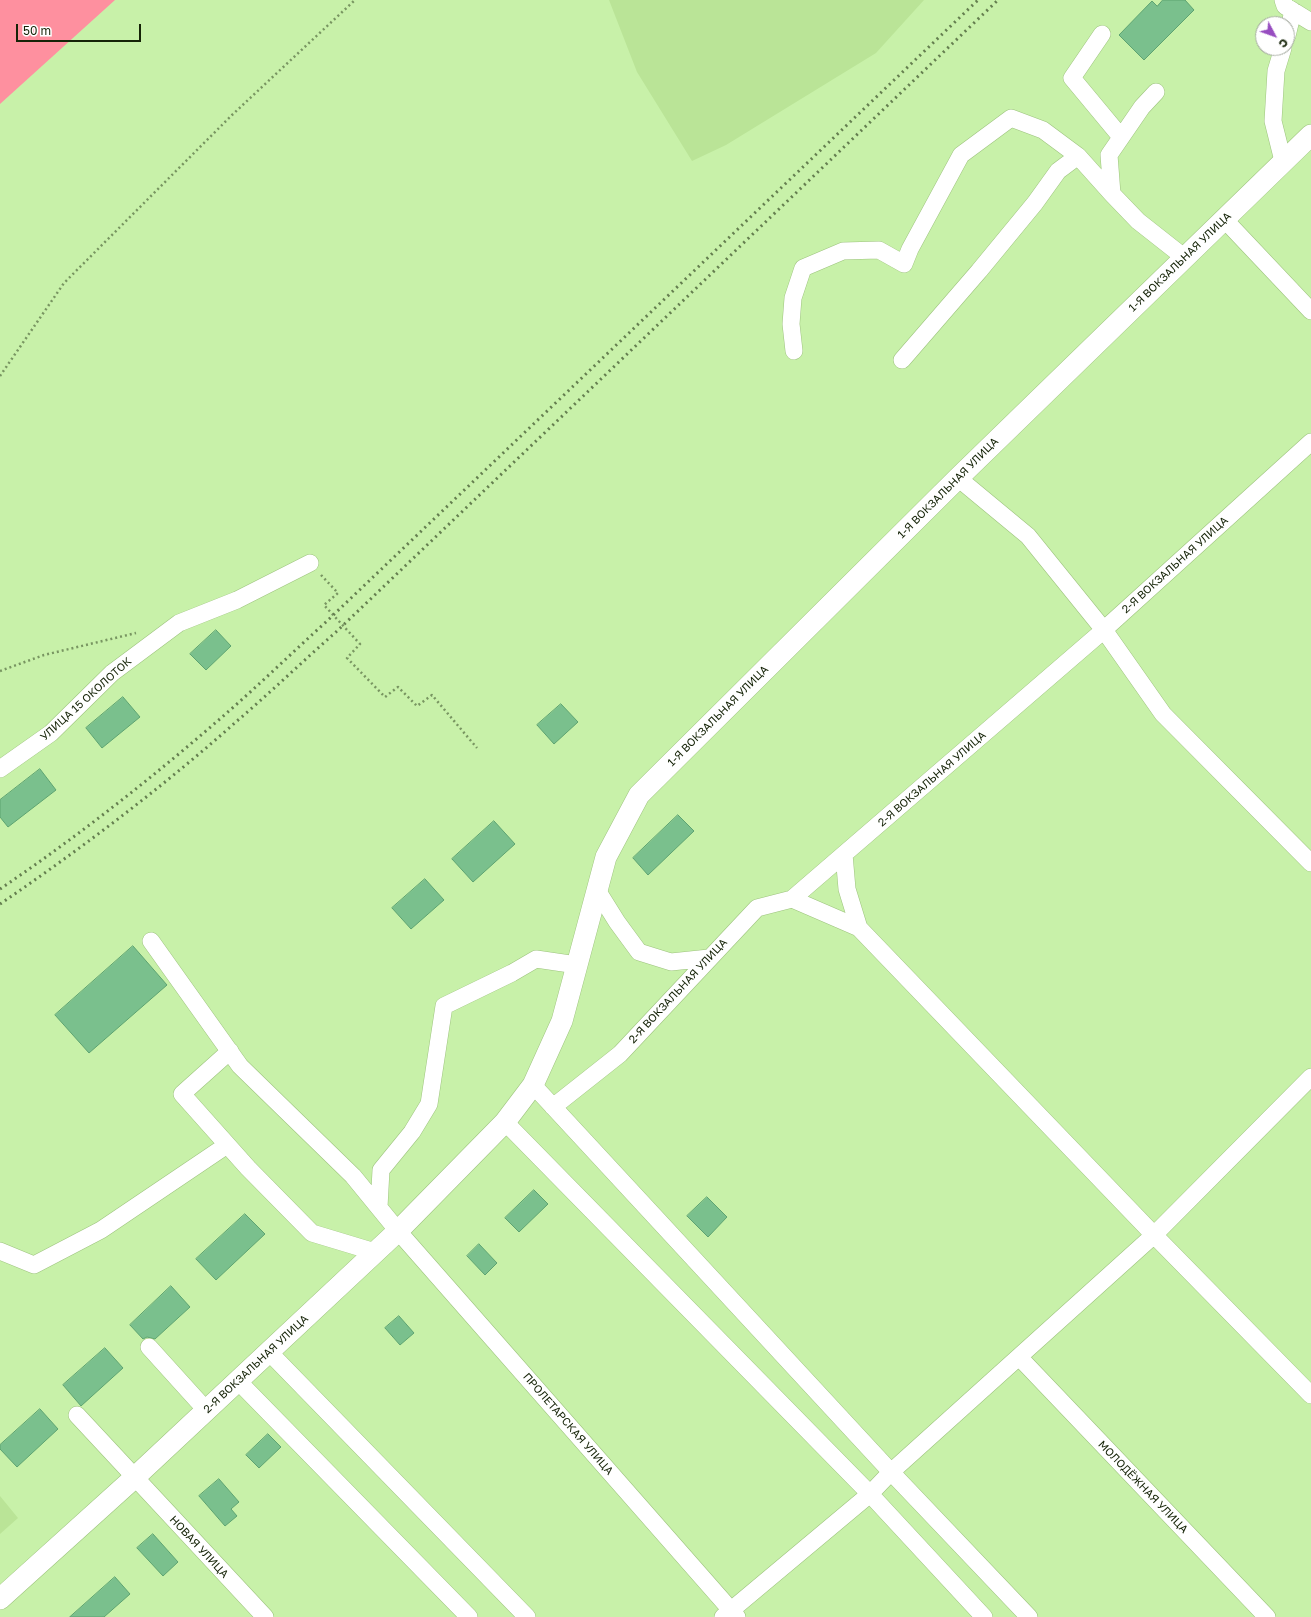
<!DOCTYPE html>
<meta charset="utf-8">
<style>
body{margin:0}
#map{position:relative;width:1311px;height:1617px;overflow:hidden;background:#c8f1a9;font-family:"Golos Text",sans-serif}
canvas{display:block}
.north{position:absolute;left:1255px;top:16px;width:40px;height:40px;box-sizing:border-box;background:#fff;border:1px solid #a1a79c;border-radius:50%;rotate:131deg;font-size:11px;font-weight:700;line-height:16px;text-align:center;color:#152307}
.north::after{content:'';display:block;margin:auto;width:14px;height:18px;background:#974dc0;clip-path:polygon(50% 0,100% 100%,50% 72%,0 100%)}
.scale{position:absolute;left:16px;top:24px;width:125px;height:18px;box-sizing:border-box;border:2px solid #152307;border-top:0;padding-left:5px;font-size:12px;line-height:14px;white-space:nowrap;color:#152307;-webkit-text-stroke:3px #fff;paint-order:stroke}
</style>
<div id="map">
<canvas width="1311" height="1617"></canvas>
<div class="north">С</div>
<div class="scale">50 m</div>
</div>
<script>
const g = document.querySelector('canvas').getContext('2d');
g.lineJoin = 'round';
function paint(path, color) { g.fillStyle = color; g.fill(path, 'evenodd'); }
function trace(path, color, width, dash) { g.strokeStyle = color; g.lineWidth = width; g.lineCap = dash ? 'butt' : 'round'; g.setLineDash(dash || []); g.stroke(path); }
function drawText(font, color, halo, rows, align = 'center') {
  g.font = font + ' "Golos Text",sans-serif'; g.lineWidth = 4; g.setLineDash([]); g.textBaseline = 'middle'; g.strokeStyle = halo; g.fillStyle = color; for (const [text, x, y, turn = 0] of rows) {
    g.save(); g.translate(x, y); g.rotate((+turn || 0) * Math.PI / 180); g.textAlign = isNaN(turn) ? turn : align; if (halo) g.strokeText(text, 0, 0); g.fillText(text, 0, 0); g.restore();
  }
}
const built = new Path2D(`
 M609,0h315l-48,53 -150,92 -34,16 -55,-89z
 M0,1496l18,22 -18,16z`);
const green = new Path2D(`
 M0,0h115l-115,104z`);
const building = new Path2D(`
 M1163,0h22l9,10 -50,50 -25,-25 33,-34 5,5z
 M216,630l15,16 -25,24 -16,-16z
 M123,697l17,20 -38,31 -16,-20z
 M561,704l17,18 -24,22 -17,-19z
 M40,769l16,21 -48,37 -8,-10v-17z
 M678,815l16,16 -46,44 -15,-17z
 M494,821l21,23 -42,38 -21,-23z
 M425,879l19,21 -33,29 -19,-21z
 M133,946l34,39 -78,68 -34,-38z
 M534,1190l14,14 -29,28 -14,-14z
 M707,1197l20,20 -19,20 -21,-21z
 M245,1214l20,20 -49,46 -20,-21z
 M479,1244l18,19 -12,12 -18,-19z
 M171,1286l19,21 -35,32 -8,-2 -4,2 -13,-14z
 M399,1316l15,17 -14,12 -15,-17z
 M105,1348l18,20 -42,38 -18,-21z
 M40,1409l18,20 -41,38 -17,-18v-4z
 M268,1434l13,13 -22,21 -13,-13z
 M219,1479l20,23 -8,7 6,7 -12,10 -26,-30z
 M153,1534l25,28 -15,14 -26,-28z
 M115,1577l15,17 -26,23h-34z`);
const path = new Path2D(`
 M0,376l64,-93 168,-168 123,-115
 M321,575l17,18 -14,12 36,39 -13,14 38,39 13,-10 19,19 15,-11 45,53
 M0,671l44,-16 92,-22`);
const minor = new Path2D(`
 M1283,0l2,6 26,16
 M1102,34l-30,44 49,59
 M1287,36l6,-25
 M1156,92l-14,15 -33,48 3,39 26,27 47,37
 M1283,161l-10,-40 3,-50 7,-23
 M1224,219l87,92
 M794,351l-3,-27 2,-26 10,-30 40,-17 36,-1 25,14 6,-15 51,-94 50,-37 32,12 35,26
 M902,360l77,-89 56,-68 23,-32 20,-15 34,38
 M958,478l70,58 76,94 59,84 148,149
 M0,769l51,-36 61,-60 67,-50 58,-23 73,-37
 M844,854l3,35 12,39
 M597,890l20,32 22,30 32,10 38,-4
 M792,899l67,29 295,307 157,160
 M151,941l89,125 113,110 45,55 339,386
 M230,1051l-48,43 66,74 64,65 63,19
 M533,1085l358,387 138,145
 M553,1107l67,-53 137,-146 35,-9 305,-263 214,-194
 M505,1122l365,372 114,123
 M379,1207l2,-37 31,-38 17,-28 15,-98 68,-33 24,-14 41,6
 M0,1251l34,14 67,-35 126,-85
 M149,1347l57,63
 M269,1352l258,265
 M1020,1358l247,259
 M238,1381l231,236
 M77,1415l188,202
 M723,1617l147,-123 21,-22 263,-237 157,-158`);
const major = new Path2D(`
 M0,1599l134,-121 264,-247 107,-109 28,-37 29,-64 44,-164 33,-62 319,-317 353,-343`);
const rail = new Path2D(`
 M0,889c80,-54 157,-115 229,-178 33,-29 65,-60 98,-90l651,-621
 M0,904c81,-55 164,-118 237,-183 34,-29 66,-60 99,-89l662,-632`);
const streetNames = [
 ["1-Я ВОКЗАЛЬНАЯ УЛИЦА",1180,262,-44],
 ["1-Я ВОКЗАЛЬНАЯ УЛИЦА",948,488,-45],
 ["2-Я ВОКЗАЛЬНАЯ УЛИЦА",1175,565,-42],
 ["УЛИЦА 15 ОКОЛОТОК",86,699,-42],
 ["1-Я ВОКЗАЛЬНАЯ УЛИЦА",718,716,-45],
 ["2-Я ВОКЗАЛЬНАЯ УЛИЦА",932,779,-41],
 ["2-Я ВОКЗАЛЬНАЯ УЛИЦА",678,991,-47],
 ["2-Я ВОКЗАЛЬНАЯ УЛИЦА",256,1364,-43],
 ["ПРОЛЕТАРСКАЯ УЛИЦА",568,1424,49],
 ["МОЛОДЁЖНАЯ УЛИЦА",1143,1487,46],
 ["НОВАЯ УЛИЦА",199,1547,47]
];
paint(built, '#bae497');
paint(green, '#fe909f');
paint(building, '#7ac08d');
trace(building, '#5da371', 1);
trace(minor, '#9dc37e', 18);
trace(major, '#9dc37e', 22);
trace(path, '#789561', 2.5, [2, 3]);
trace(minor, '#fff', 17);
trace(major, '#fff', 21);
trace(rail, '#647e4f', 3, [2, 4]);
drawText('11px', '#152307', '#fff', streetNames);
</script>
